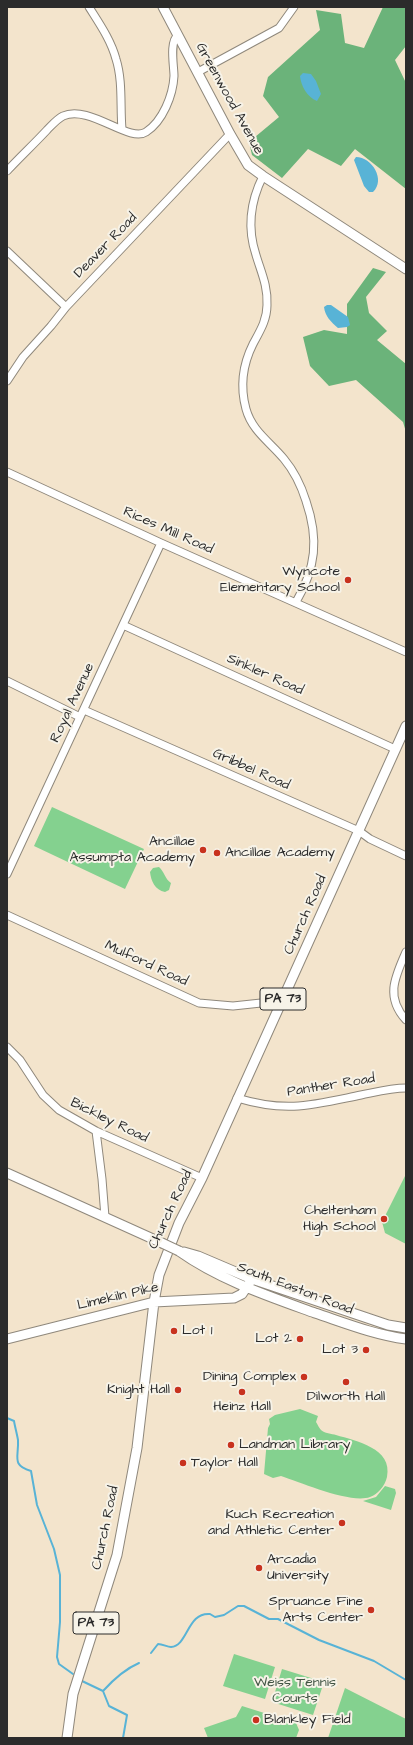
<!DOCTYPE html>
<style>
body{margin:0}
#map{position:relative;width:413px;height:1745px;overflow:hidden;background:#f3e4cc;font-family:"Architects Daughter",sans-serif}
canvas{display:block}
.frame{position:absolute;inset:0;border:8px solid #2b2b2b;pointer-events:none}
</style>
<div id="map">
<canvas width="413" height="1745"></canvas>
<div class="frame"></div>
</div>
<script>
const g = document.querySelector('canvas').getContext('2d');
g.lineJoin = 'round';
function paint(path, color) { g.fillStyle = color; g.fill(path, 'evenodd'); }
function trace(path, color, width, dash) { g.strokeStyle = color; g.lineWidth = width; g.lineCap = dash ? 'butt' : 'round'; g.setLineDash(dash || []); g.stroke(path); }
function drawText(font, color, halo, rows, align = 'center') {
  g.font = font + ' "Architects Daughter",sans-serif'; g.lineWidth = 4; g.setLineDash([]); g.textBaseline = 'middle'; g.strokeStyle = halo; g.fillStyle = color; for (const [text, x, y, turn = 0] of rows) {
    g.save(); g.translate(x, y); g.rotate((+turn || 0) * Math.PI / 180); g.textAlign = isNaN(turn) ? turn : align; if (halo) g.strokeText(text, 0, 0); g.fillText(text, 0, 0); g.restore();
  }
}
const green = new Path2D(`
 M52,807l92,42 -19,40 -91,-43z
 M159,867c5,4 6,12 12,16l-2,7 -4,2c-10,-2 -14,-11 -15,-20l3,-4z
 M406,1174v70l-21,-11 -3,-11z
 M300,1409l18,7 -2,6c2,3 3,6 5,8 3,3 11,4 15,5 20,6 57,13 51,42 -2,9 -9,17 -17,20 -19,7 -68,-14 -89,-21l-8,2 -9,-4 4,-46 2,-4 -1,-5 6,-4z
 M385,1486l10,3 1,4 -5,17 -28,-9 13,-4z
 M234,1654l41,13 -10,32 -42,-13z
 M282,1669l42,13 -11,33 -41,-13z
 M345,1688l61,31v19h-78z
 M242,1706l54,17 3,7 -3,8h-88l-4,-10 32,-11z`);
const forest = new Path2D(`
 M383,7h23v39l-11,14 11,23v106l-51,-40 -14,17 -33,-17 -26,29 -30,-23 -3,-13 30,-25 -16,-21 5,-19 52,-47 -4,-20 25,4 4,29 19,5z
 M373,268l13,4 -20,25 3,16 18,18 -10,9 29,24v68l-3,-10 -47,-42 -27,6 -19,-20 -7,-29 21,-7 23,4v-30z`);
const water = new Path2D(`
 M303,73l8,1 5,7 5,13 -4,7c-10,-4 -16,-15 -17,-25z
 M356,157c16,0 30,23 17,35h-4l-5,-6 -10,-26z
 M327,305h4l17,12 2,8 -3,2 -9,1c-7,-6 -13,-12 -14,-21z`);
const stream = new Path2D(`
 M7,1418l7,3c1,6 3,13 4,19 1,17 -7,25 13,31l6,34 17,44 6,26v47l-3,35 2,7 14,10
 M151,1653l7,-9c5,0 9,3 13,3 17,-1 16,-35 39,-33l5,3 9,-2 14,-9h6l25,13h9l41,21 55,21 32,19
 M82,1681l21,10 6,15 18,9 -4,23
 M103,1691c10,-11 22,-22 36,-28`);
const minor = new Path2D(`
 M89,7c10,16 22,33 27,52 7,22 4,48 6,70
 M198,72l81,-44 15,-21
 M7,171c13,-14 27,-27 40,-41 5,-5 10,-11 16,-14 26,-12 66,27 83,16 17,-11 27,-37 28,-56 0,-10 -5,-34 4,-41
 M263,176c-13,26 -16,52 -7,79 5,17 12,31 11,50 0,15 -7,26 -14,39 -10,20 -13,43 -7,65 6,22 24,33 38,50 10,12 17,26 22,42 13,38 10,67 -10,101
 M7,251l59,56
 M7,381l16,-24 28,-31 15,-19 164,-173
 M7,472l154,71 245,109
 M123,625l272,124
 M7,681l73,36
 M84,710l275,121 11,8 36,17
 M7,874l154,-331
 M7,915l192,88 34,3 28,-3 19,2
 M406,952c-11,25 -21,45 0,68
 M7,1047l13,13 23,35 16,15 37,21 106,47
 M237,1098c50,15 75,7 124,-3 15,-3 30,-7 45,-7
 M96,1131l6,48 3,38`);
const major = new Path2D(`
 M163,7l67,127 18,31 15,11 143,93
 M7,1173l155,70
 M179,1251c41,29 89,45 136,62 30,10 60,22 91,26
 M184,1252l14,4 54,23 136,46 18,3
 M7,1339l147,-37 80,-4 8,-4 10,-15
 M67,1738l6,-44 44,-139 20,-107 17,-146 5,-27 20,-52 23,-45 204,-452`);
const majorBridge = new Path2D(`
 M162,1243l17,8`);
const markers = [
 [348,580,4,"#c8321e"],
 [203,850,4,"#c8321e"],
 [217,853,4,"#c8321e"],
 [384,1219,4,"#c8321e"],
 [174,1331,4,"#c8321e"],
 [300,1339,4,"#c8321e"],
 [366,1350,4,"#c8321e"],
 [304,1377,4,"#c8321e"],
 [346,1382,4,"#c8321e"],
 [178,1390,4,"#c8321e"],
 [242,1392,4,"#c8321e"],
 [231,1445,4,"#c8321e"],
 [183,1463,4,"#c8321e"],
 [342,1523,4,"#c8321e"],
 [259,1568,4,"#c8321e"],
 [371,1610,4,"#c8321e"],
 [256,1720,4,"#c8321e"]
];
const shields = [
 [283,999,46],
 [96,1623,46]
];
const shieldNames = [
 ["PA 73",283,999],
 ["PA 73",96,1623]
];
const streetNames = [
 ["Greenwood Avenue",229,99,61],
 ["Deaver Road",106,246,-46],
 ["Rices Mill Road",168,531,24],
 ["Sinkler Road",265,675,24],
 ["Royal Avenue",73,703,-65],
 ["Gribbel Road",251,770,24],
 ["Church Road",306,915,-66],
 ["Mulford Road",146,964,25],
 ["Panther Road",331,1086,-9],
 ["Bickley Road",109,1121,26],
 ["Church Road",171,1210,-65],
 ["South Easton Road",295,1289,21],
 ["Limekiln Pike",118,1297,-13],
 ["Church Road",106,1528,-78]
];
const poiNames = [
 ["Wyncote",340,572],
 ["Elementary School",340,588],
 ["Ancillae",195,842],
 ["Assumpta Academy",195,858],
 ["Ancillae Academy",225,853,"left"],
 ["Cheltenham",376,1211],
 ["High School",376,1227],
 ["Lot 1",182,1331,"left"],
 ["Lot 2",292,1339],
 ["Lot 3",358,1350],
 ["Dining Complex",296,1377],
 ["Knight Hall",170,1390],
 ["Dilworth Hall",346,1397,"center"],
 ["Heinz Hall",242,1407,"center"],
 ["Landman Library",239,1445,"left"],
 ["Taylor Hall",191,1463,"left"],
 ["Kuch Recreation",334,1515],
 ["and Athletic Center",334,1531],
 ["Arcadia",267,1560,"left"],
 ["University",267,1576,"left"],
 ["Spruance Fine",363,1602],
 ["Arts Center",363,1618],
 ["Blankley Field",264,1720,"left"]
];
const parkNames = [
 ["Weiss Tennis",295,1683],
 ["Courts",295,1699]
];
paint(green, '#84d18f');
paint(forest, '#6bb37a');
paint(water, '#58b3d6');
trace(stream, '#58b3d6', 2);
trace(minor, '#8f887c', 9);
trace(major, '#8f887c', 11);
trace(minor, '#fff', 7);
trace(major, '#fff', 9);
trace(majorBridge, '#8f887c', 11, []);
trace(majorBridge, '#fff', 9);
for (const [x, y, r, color] of markers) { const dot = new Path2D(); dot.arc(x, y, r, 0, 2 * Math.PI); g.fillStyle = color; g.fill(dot); trace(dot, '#f7f3e8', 1.5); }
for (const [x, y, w] of shields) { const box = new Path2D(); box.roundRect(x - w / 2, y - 11, w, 22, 3); g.fillStyle = '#f7f3e8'; g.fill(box); trace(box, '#2b2b2b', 1); }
drawText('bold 13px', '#2b2b2b', null, shieldNames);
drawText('14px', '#2b2b2b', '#f7f3e8', streetNames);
drawText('14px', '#2b2b2b', '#f7f3e8', poiNames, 'right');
drawText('14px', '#415444', '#f7f3e8', parkNames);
</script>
